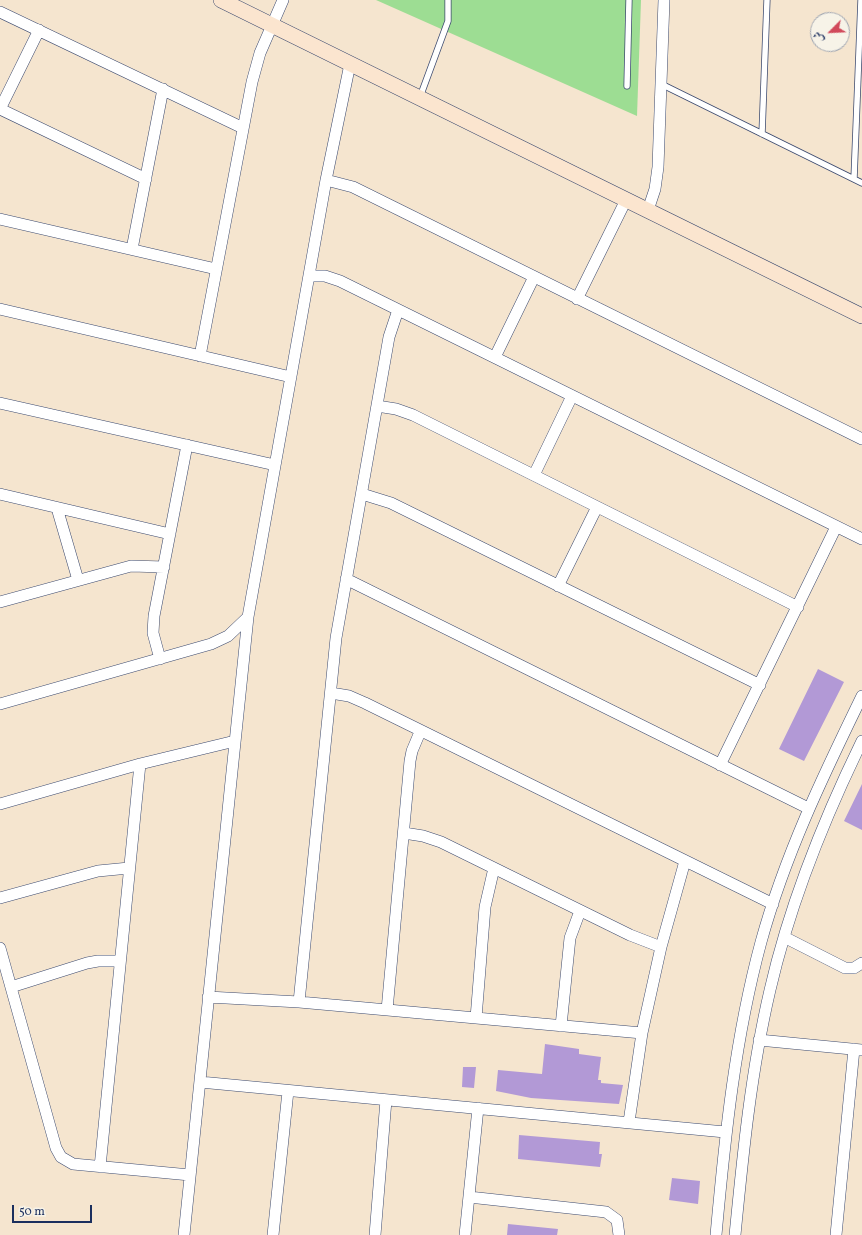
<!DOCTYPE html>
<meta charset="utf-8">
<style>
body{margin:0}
#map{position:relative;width:862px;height:1235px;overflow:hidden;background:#f5e5cf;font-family:Vollkorn,Amiri,serif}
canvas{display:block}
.north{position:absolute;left:810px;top:12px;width:40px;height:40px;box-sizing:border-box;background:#f7f3e8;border:1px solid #9fa5b1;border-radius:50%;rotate:246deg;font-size:11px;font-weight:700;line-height:16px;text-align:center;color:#1b2f5e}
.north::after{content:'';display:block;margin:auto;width:14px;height:18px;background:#d1495b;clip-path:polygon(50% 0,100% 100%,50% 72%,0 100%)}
.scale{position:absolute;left:12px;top:1205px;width:80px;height:18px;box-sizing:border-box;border:2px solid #1b2f5e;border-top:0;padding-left:5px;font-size:12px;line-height:14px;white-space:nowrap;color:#1b2f5e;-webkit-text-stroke:3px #f7f3e8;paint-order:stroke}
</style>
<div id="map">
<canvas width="862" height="1235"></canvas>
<div class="north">ش</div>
<div class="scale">50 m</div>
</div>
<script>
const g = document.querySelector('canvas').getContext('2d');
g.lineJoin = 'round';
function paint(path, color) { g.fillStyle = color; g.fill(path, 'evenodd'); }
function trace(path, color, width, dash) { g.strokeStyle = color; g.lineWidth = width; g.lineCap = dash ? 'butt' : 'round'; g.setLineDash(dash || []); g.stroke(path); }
const green = new Path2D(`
 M376,0h265l-4,116z`);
const building = new Path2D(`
 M818,669l26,13 -40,79 -25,-12z
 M862,784v46l-18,-9z
 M545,1044l34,5v5l22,3 -3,23h3v3l22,2 -4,19 -88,-6 -35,-7 2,-21 44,4z
 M463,1067h13l-2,21 -12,-1z
 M519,1135l81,7 -1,12h3l-2,13 -82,-8z
 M672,1178l28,3 -2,23 -29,-4z
 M508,1224l50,5 -1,6h-50z`);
const lane = new Path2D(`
 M661,84l201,99
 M627,86l2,-86
 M420,97l28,-76v-21
 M762,134l5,-134
 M854,179l7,-179`);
const street = new Path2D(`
 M0,12l243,116
 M0,109l146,70
 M0,109l39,-79
 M326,180l27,7 509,252
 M648,210l7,-21 3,-22 6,-167
 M0,219l216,50
 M132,249l31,-160
 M309,276h16l15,5 522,258
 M577,299l49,-99
 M0,309l291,68
 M200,356l52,-274 8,-29 23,-53
 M495,357l39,-80
 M0,403l275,62
 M377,406l19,3 17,6 385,192
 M534,475l38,-79
 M0,494l170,40
 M362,494l29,9 369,182
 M57,508l21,72
 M346,579l462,229
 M558,586l39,-79
 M0,602l131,-36 33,1
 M160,659l-7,-26 1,-17 33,-171
 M331,693l18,3 16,7 408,201
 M0,704l211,-60 17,-8 20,-19
 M720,765l116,-238
 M0,804l140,-40 95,-23
 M404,833l19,3 18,6 189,93 31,12
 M0,898l98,-27 31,-3
 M784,937l61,31h9l8,-5
 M0,948l56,200 5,9 12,7 117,11
 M11,987l76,-24 11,-2h22
 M208,997l91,5 343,31
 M299,1002l37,-364 53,-301 9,-27
 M387,1010l23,-249 2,-10 8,-19
 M476,1018l9,-111 9,-39
 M561,1026l9,-88 10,-27
 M759,1040l103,10
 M200,1082l525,50
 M629,1122l13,-89 19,-86 24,-86
 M100,1167l40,-403
 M469,1197l137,15 11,8 2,15
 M184,1235l64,-618 78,-437 24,-116
 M273,1235l15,-144
 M375,1235l11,-135
 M465,1235l13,-127
 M716,1235c9,-99 19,-197 45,-293 24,-87 62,-166 101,-246
 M735,1235c8,-82 16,-164 35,-245 20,-87 53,-169 92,-249
 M836,1235l18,-186`);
const secondary = new Path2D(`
 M221,0l641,316`);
paint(green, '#9ddd93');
paint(building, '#b299d6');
trace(lane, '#3c4a6f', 7);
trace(street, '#3c4a6f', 12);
trace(secondary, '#3c4a6f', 16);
trace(lane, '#fff', 5.5);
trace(street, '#fff', 11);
trace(secondary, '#fbe5cf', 15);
</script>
